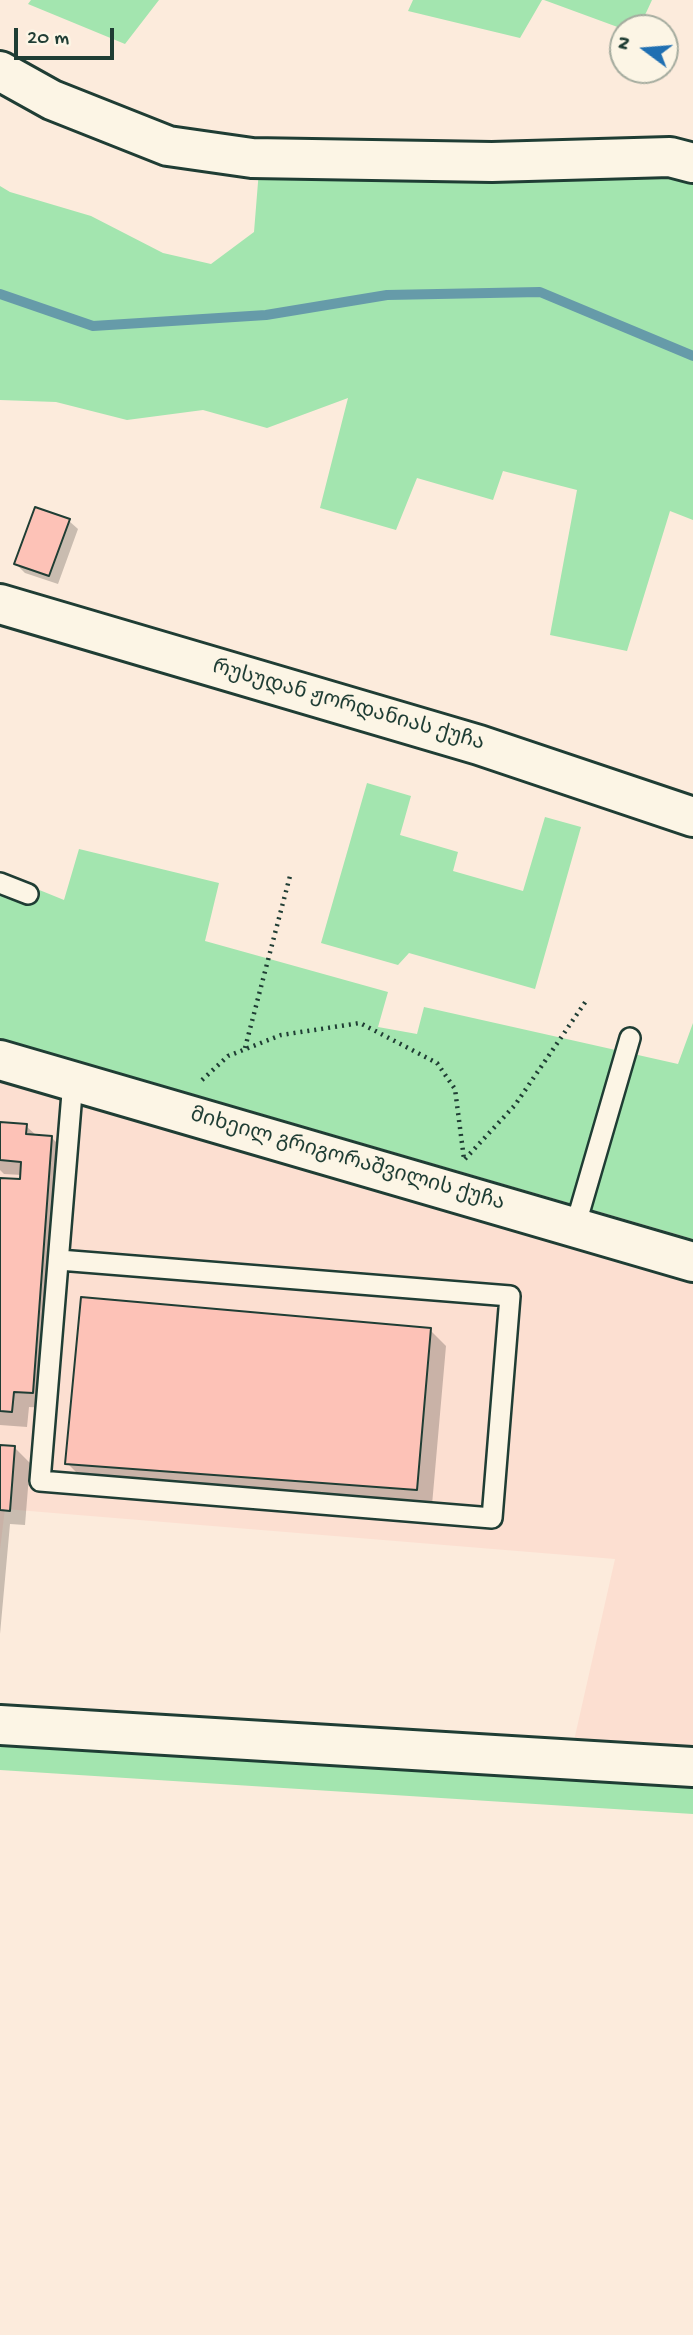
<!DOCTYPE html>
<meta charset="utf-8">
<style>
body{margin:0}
#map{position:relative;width:693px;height:2335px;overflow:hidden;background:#fcebdc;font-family:"Gochi Hand",sans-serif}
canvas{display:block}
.north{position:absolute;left:609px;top:14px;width:70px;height:70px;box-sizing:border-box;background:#fcf5e5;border:2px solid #a4ab9e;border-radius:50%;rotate:286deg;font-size:19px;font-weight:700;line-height:28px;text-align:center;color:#1f3d34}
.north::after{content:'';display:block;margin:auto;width:24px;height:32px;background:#1f6fb2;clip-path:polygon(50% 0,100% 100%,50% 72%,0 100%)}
.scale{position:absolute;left:14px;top:28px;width:100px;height:32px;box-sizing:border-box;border:4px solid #1f3d34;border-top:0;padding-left:9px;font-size:21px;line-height:24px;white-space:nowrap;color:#1f3d34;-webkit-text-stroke:5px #fcf5e5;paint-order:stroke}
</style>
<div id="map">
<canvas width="693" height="2335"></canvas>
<div class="north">N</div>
<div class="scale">20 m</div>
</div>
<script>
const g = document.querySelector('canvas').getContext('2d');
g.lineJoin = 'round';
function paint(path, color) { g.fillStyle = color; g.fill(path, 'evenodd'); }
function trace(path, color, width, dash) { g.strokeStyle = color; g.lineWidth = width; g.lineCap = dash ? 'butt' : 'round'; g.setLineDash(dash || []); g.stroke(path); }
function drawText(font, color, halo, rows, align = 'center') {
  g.font = font + ' "Gochi Hand","Noto Sans Georgian",sans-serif'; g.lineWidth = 7; g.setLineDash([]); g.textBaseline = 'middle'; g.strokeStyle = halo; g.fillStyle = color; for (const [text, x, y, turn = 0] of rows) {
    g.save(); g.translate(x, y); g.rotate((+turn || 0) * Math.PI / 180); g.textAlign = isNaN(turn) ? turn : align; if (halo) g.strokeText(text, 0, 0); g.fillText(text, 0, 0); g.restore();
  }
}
const built = new Path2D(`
 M0,1081l693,198v473l-120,-7 42,-186 -610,-50 -5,41z`);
const green = new Path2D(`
 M31,0h128l-34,44 -97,-40z
 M413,0h129l-22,38 -112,-27z
 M544,0h108l-13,28 -16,1z
 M259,170l434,5v345l-23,-9 -43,140 -77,-16 27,-145 -74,-19 -10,29 -76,-22 -21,52 -76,-22 28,-110 -81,30 -64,-18 -76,10 -71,-18 -56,-2v-214l10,6 81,24 72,37 48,11 43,-32z
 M367,783l44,13 -11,39 58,17 -5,19 70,20 22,-74 36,10 -46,162 -126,-36 -11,12 -77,-22z
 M79,849l140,34 -14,58 183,51 -10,35 39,7 7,-27 254,57 15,-41v216l-693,-201v-164l64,26z
 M0,1739l693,39v36l-693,-44z`);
const shadow = new Path2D(`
 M69,521l9,8 -20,55 -33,-11 -9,-9z
 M0,1124l26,2 11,10 14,1 16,16 -19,255 -19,-1 -2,20 -27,-2v-246l22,2v-6l-18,-1 -4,-4z
 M430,1330l16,16 -14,159 -349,-26 -16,-16z
 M0,1446l15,2 15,15 -5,62 -15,-1 -10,110z`);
const stream = new Path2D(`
 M0,294l93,32 173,-11 121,-20 153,-3 153,64`);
const building = new Path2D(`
 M35,507l35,12 -21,57 -35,-12z
 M0,1122l27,2 -1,10 26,2 -19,257 -19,-1 -2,20 -12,-1v-233l20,1 1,-17 -21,-2z
 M81,1297l350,31 -14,162 -352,-26z
 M0,1445l15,1 -5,65 -10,-1z`);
const path = new Path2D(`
 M245,1048l45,-172
 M202,1080l26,-24 53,-21 79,-12 77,40 18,26 9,70
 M465,1159l50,-54 71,-104`);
const service = new Path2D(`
 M0,883l28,11
 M575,1227l55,-189
 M59,1260l451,36 -18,222 -452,-37 33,-400`);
const minor = new Path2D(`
 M0,71l52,29 116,46 84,12 240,4 178,-5 23,6
 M0,604l479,141 214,72
 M0,1725l693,42`);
const tertiary = new Path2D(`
 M0,1060l693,202`);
const streetNames = [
 ["რუსუდან ჟორდანიას ქუჩა",348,707,16],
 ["მიხეილ გრიგორაშვილის ქუჩა",347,1161,16]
];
paint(built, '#fcdfd1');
paint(green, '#a3e5af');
paint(shadow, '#0003');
trace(stream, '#669ba9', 10);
paint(building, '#fdc2b7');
trace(building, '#1f3d34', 2);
trace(service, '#1f3d34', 24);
trace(minor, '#1f3d34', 44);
trace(tertiary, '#1f3d34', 44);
trace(path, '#1f3d34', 4.5, [2, 5]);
trace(service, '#fcf5e5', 19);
trace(minor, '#fcf5e5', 38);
trace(tertiary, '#fcf5e5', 38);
drawText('21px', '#1f3d34', '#fcf5e5', streetNames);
</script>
